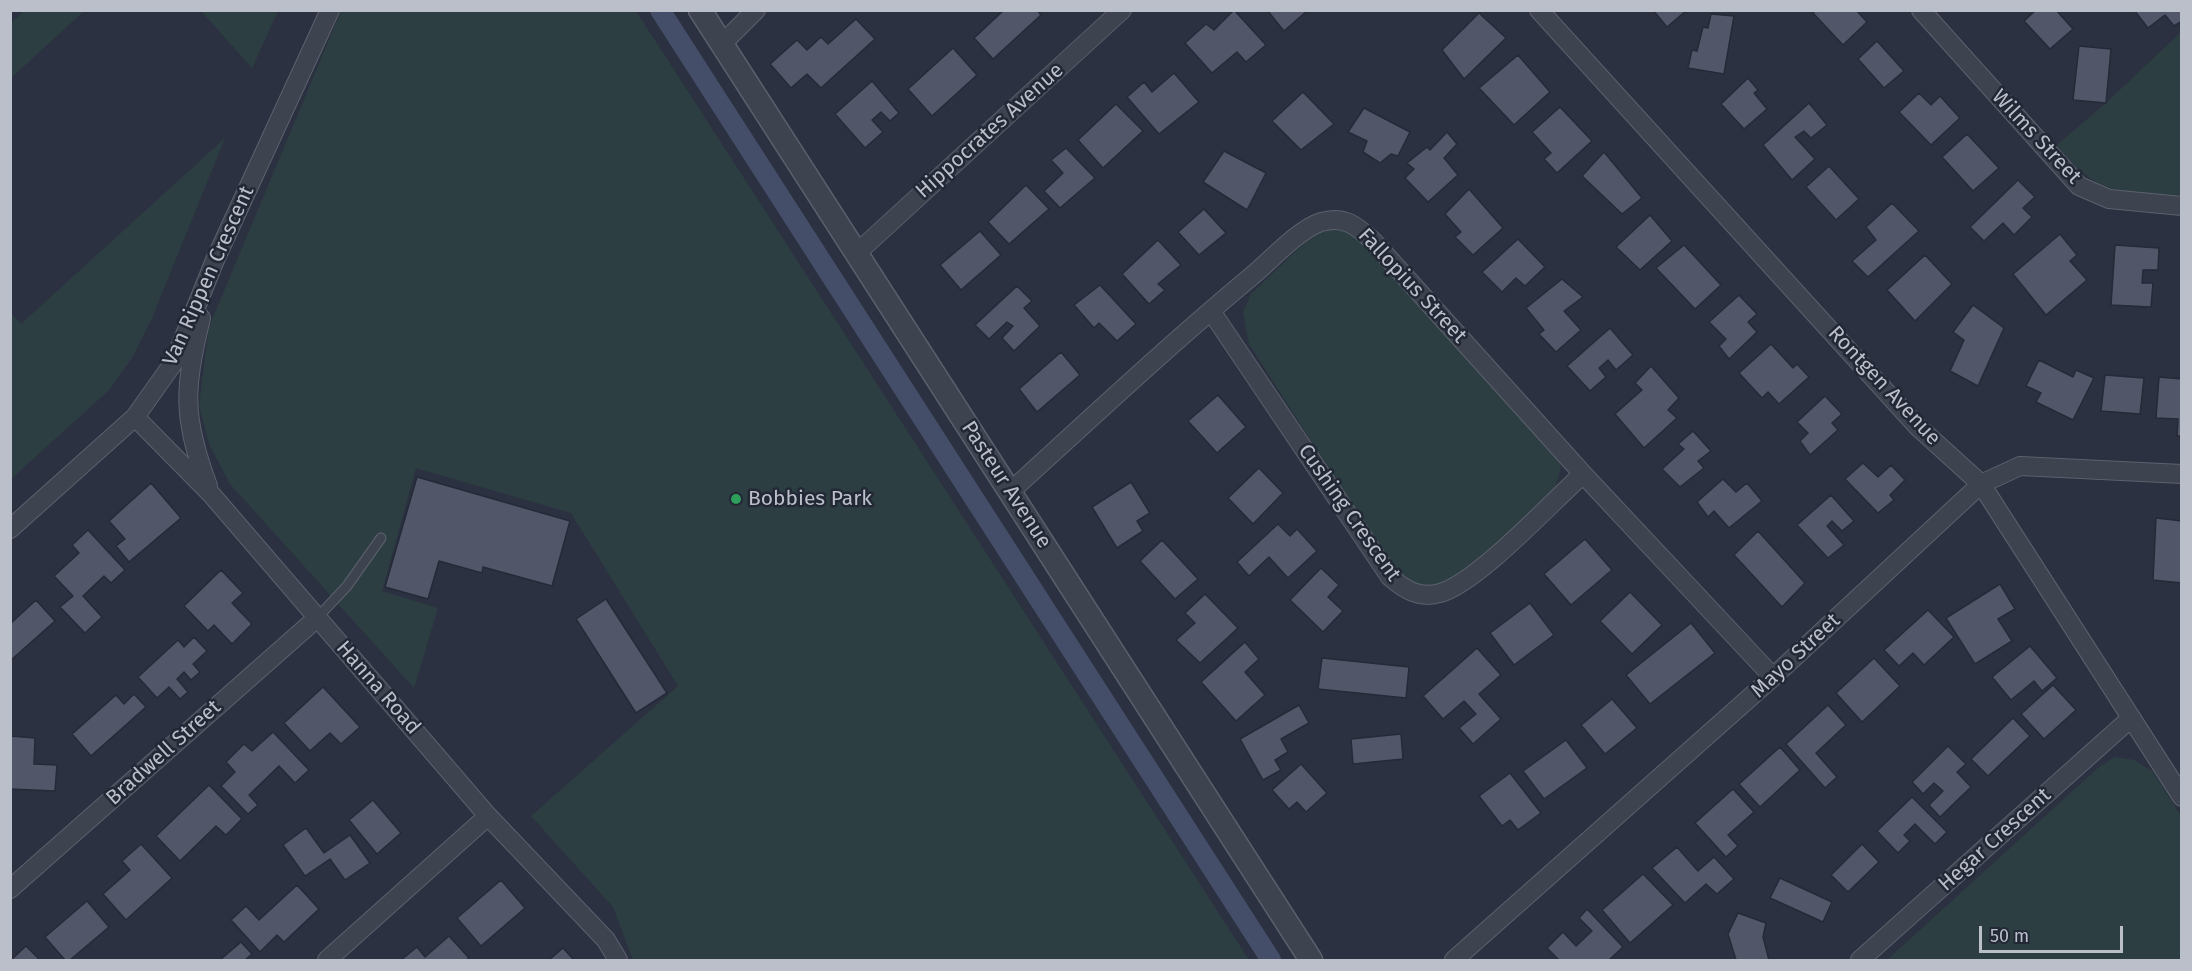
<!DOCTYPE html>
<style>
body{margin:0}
#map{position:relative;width:2192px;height:971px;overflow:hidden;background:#2b3140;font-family:"Fira Sans",sans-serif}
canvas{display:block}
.frame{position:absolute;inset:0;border:12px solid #bbbfca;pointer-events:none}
.scale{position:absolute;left:1979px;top:926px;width:144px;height:27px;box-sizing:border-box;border:3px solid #bbbfca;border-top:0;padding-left:8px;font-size:18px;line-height:21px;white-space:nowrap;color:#bbbfca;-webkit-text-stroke:4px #232836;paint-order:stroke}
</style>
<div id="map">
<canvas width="2192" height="971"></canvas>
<div class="frame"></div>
<div class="scale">50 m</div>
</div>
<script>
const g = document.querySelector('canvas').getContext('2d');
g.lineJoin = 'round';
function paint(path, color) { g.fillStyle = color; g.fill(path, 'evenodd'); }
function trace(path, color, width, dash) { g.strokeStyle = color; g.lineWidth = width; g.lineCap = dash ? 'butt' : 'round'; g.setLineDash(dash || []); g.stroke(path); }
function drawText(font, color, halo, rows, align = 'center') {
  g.font = font + ' "Fira Sans",sans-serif'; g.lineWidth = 5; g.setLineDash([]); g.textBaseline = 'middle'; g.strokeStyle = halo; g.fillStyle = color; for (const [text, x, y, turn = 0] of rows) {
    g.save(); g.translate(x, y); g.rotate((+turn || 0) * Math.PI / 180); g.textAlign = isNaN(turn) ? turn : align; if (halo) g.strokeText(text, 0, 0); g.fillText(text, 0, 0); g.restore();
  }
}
const green = new Path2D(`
 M24,11h60l-73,67v-55z
 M201,11h77l-26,57z
 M341,11h295l613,949h-616l-20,-53 -82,-91 147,-130 -107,-173 -155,-45 -34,123 56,17 -24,80 -184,-204 -21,-40 -10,-39 10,-78z
 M2181,32v163c-61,-3 -83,2 -124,-50l49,-42z
 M225,138l-73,180 -20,40 -24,33 -97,88v-166l10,11z
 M1337,227l15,4 205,221 4,15 -6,21 -85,80 -21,15 -30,4 -13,-7 -14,-13 -143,-223 -6,-32 8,-18 67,-64z
 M2115,757l19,3 18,11 29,45v144h-294l212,-193z`);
const canal = new Path2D(`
 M660,10l611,950`);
const building = new Path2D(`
 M1004,10h33l4,5 -48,44 -19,-21z
 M1234,10l32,35 -20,17 -9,-10 -25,21 -27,-30 21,-19 8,6z
 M1267,10h41l-24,21z
 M1653,10h34l-20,17z
 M1816,10h40l11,12 -24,23 -30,-32z
 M2036,10h20l17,19 -23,20 -26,-28z
 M2134,10h48v11l-8,5 -9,-11 -17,13z
 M1479,13l27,25 -42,41 -22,-29z
 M1711,14l23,2 -10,58 -36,-6 4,-18 5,1 6,-24 5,1z
 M856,19l19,20 -54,49 -14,-14 -16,14 -21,-24 27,-24 10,10 14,-13 7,7z
 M1877,41l27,30 -20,17 -26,-29z
 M2079,46l32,3 -5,54 -33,-3z
 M953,48l24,27 -45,41 -24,-27z
 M1518,55l32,37 -36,33 -35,-37z
 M1174,73l25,29 -40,32 -32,-37 17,-15 8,10z
 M1748,78l10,12 -4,3 13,16 -23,20 -23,-25z
 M872,81l27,32 -9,8 -9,-9 -9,8 11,12 -18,16 -30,-34z
 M1303,92l31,32 -33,26 -29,-29z
 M1919,93l12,12 9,-9 20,22 -29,27 -32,-33z
 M1809,103l18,22 -16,13 -7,-7 -9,6 20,22 -23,21 -29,-35z
 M1116,104l27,27 -40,37 -25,-28z
 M1560,107l32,34 -35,32 -13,-14 7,-6 -19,-21z
 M1364,108l46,24 -12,24 -7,-2 -11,9 -17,-11 4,-11 -19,-9z
 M1447,132l10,12 -13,14 14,17 -30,27 -23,-24 9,-9 -7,-6 20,-16 3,3z
 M1967,134l32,34 -26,23 -31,-34z
 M1066,148l29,30 -35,30 -16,-17 19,-18 -12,-13z
 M1224,151l42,22 -19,37 -44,-28z
 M1604,152l38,46 -20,16 -40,-38z
 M1829,166l30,33 -23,21 -30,-33z
 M2018,180l17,17 -12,11 9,9 -18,18 -11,-12 -19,18 -14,-14z
 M1026,185l23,24 -40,35 -21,-22z
 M1469,189l34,39 -30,27 -18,-18 6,-5 -16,-18z
 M1892,203l27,28 -51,46 -16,-16 24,-21 -10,-13z
 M1204,209l22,24 -27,22 -21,-23z
 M1650,215l22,26 -32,29 -24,-23z
 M980,231l21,24 -40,35 -21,-25z
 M2060,234l17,21 -7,6 17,19 -41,35 -33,-41z
 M1518,239l27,28 -20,19 -9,-8 -14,14 -20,-20z
 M1158,240l23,25 -23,19 7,6 -16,14 -27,-30z
 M1684,245l37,40 -26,24 -39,-41z
 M2115,245l44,3 -1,22h-15l-1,13h11l-2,24 -40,-2z
 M1925,255l27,29 -37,37 -28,-31z
 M1562,279l21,18 -19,14 17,19 -25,22 -17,-18 5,-4 -18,-22z
 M1100,285l36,39 -19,17 -18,-18 -5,5 -20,-23z
 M1017,286l15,15 -8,7 16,18 -26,25 -12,-13 11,-12 -6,-4 -18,17 -14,-14z
 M1739,295l18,19 -9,8 9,10 -28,27 -10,-13 7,-7 -17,-17z
 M1973,305l31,23 -26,58 -28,-15 14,-31 -11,-8z
 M1610,328l23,27 -17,15 -8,-10 -9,8 7,9 -16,14 -23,-25z
 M1771,344l22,24 4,-4 12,13 -30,27 -11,-12 -6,6 -23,-25z
 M1061,352l19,23 -43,37 -18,-23z
 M2039,360l34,17 3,-7 18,8 -21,42 -37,-18 5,-9 -15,-7z
 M1651,366l28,32 -11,12 9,8 -33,30 -29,-34 27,-24 -7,-7z
 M2105,375l39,3 -4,36 -39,-3z
 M2159,377l23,2v57h-5l1,-17 -22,-1z
 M1218,395l28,32 -29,26 -29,-32z
 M1825,396l17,18 -10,9 6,7 -28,25 -10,-14 8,-8 -11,-11z
 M1693,431l18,20 -13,10 6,7 -24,19 -18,-18 22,-20 -6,-5z
 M1863,463l15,14 13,-12 14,15 -15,15 4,5 -16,13 -33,-34z
 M1259,468l24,25 -30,31 -25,-26z
 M417,477l153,44 -18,65 -69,-19 -1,6 -43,-12 -11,38 -43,-12z
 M1723,479l13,13 11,-9 15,18 -33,27 -15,-17 -6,6 -11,-15z
 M1131,482l19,31 -13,8 6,10 -26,17 -25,-41z
 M151,483l30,35 -52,44 -13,-16 9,-7 -16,-18z
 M1831,495l23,26 -12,10 -10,-10 -5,5 17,19 -16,13 -31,-33z
 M2156,518l26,3v62l-29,-3z
 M1278,524l12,12 7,-7 20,22 -29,27 -19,-21 -20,19 -12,-14z
 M88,530l37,40 -14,13 -7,-7 -21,20 19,21 -17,16 -25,-26 13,-11 -19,-20 25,-23 -7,-8z
 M1758,531l47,52 -23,24 -48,-52z
 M1585,539l27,31 -41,35 -27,-31z
 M1162,540l36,39 -23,20 -35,-38z
 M1321,568l18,17 -11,12 15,14 -20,21 -33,-32z
 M221,570l22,23 -11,10 20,21 -20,20 -18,-19 -6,6 -24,-25z
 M2000,584l15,25 -17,10 14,22 -37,23 -29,-46z
 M1630,592l32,33 -30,29 -32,-33z
 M1205,594l33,34 -38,35 -24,-23 19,-17 -10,-10z
 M606,599l61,94 -31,20 -60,-94z
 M36,600l19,21 -45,40v-37z
 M1530,603l24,32 -40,30 -24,-32z
 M1928,610l26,27 -30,28 -11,-12 -14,13 -15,-16z
 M1691,623l24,30 -65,51 -24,-29z
 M194,637l13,14 -14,13 7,8 -9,8 -7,-8 -7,7 11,13 -8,7 -11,-12 -12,11 -19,-21 40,-37 6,7z
 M1245,642l14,17 -14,13 20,23 -29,26 -35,-39z
 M2030,646l27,32 -15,13 -8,-10 -23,19 -19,-23z
 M1477,648l24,27 -22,19 22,25 -28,25 -14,-16 17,-14 -12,-13 -21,18 -20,-23z
 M1322,658l87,9 -3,31 -88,-9z
 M1874,658l26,28 -38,36 -26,-29z
 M2053,685l23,25 -32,29 -23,-25z
 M323,687l37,40 -19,17 -11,-11 -20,18 -26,-28z
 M134,694l12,13 -55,49 -19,-22 44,-39 8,9z
 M1612,699l25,29 -32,26 -24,-29z
 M1299,705l10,18 -28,16 7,13 -13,8 6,10 -18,10 -23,-41z
 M1828,705l18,20 -30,28 21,24 -12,11 -39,-44z
 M2013,718l17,18 -42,40 -17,-17z
 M273,732l36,38 -14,13 -16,-17 -30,29 9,10 -10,9 -27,-28 14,-14 -9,-10 18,-18 8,7z
 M1401,734l2,25 -50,5 -2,-25z
 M10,736l25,2 -1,26 23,1 -2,26 -45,-2z
 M1566,740l21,28 -43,31 -21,-28z
 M1948,746l18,18 -9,8 14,15 -31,30 -11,-12 14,-14 -9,-8 -11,11 -11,-12z
 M1780,747l20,23 -40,37 -21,-23z
 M1301,764l26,29 -21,19 -9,-10 -8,7 -17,-19z
 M1510,773l31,40 -23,17 -8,-10 -8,6 -23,-30z
 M209,785l33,34 -16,16 -10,-9 -36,35 -24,-25z
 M1733,789l21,23 -26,23 10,11 -12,11 -31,-34z
 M1912,797l35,35 -12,12 -20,-20 -11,11 6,6 -12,12 -21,-22z
 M373,800l28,33 -24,21 -28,-34z
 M306,828l18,25 26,-18 20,28 -25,17 -15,-21 -25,17 -22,-31z
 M141,844l31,34 -46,42 -23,-26 27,-24 -8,-9z
 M1862,844l17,18 -31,30 -17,-17z
 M1677,847l21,24 16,-14 20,22 -17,15 -11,-10 -21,19 -33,-35z
 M1643,874l30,31 -43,38 -28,-33z
 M1780,878l52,24 -9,20 -53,-24z
 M501,880l24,28 -44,38 -24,-28z
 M297,885l22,24 -35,33 -7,-7 -17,17 -29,-32 15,-14 13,14z
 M87,901l22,26 -39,33h-5l-20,-23z
 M1587,909l36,38 -14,13h-50l-12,-12 16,-16 13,14 16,-15 -13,-13z
 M1738,913l28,10 -3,14 6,23h-33l-8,-26z
 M449,936l20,22 -3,2h-65l16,-13 8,10z
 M241,942l11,12 -7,6h-25z
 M26,946l14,14h-29z
 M563,948l11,12h-25z`);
const service = new Path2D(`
 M317,618l30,-32 34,-48`);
const minor = new Path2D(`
 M1539,10l378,416 64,58 201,313
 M1921,10l158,176 30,13 73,7
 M722,44l34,-34
 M858,252l264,-242
 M1211,311l179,266c15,13 30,22 50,16 37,-10 112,-91 143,-119
 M201,318c-17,72 -19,98 7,168
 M135,417l76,77 277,322 118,124 12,20
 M1010,492c80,-73 159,-147 243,-217 18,-15 46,-46 68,-53 23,-7 36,4 52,19l210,233 190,203
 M10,529l125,-112 39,-55 41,-102 115,-250
 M10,889l307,-271
 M327,960l161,-144
 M1454,960l319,-283 208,-193 39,-18 162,8
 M1860,960l270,-241`);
const tertiary = new Path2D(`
 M700,10l611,950`);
const markers = [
 [736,499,6,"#2e9e5b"]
];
const streetNames = [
 ["Hippocrates Avenue",990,131,-42],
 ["Wilms Street",2036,137,47],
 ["Van Rippen Crescent",209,276,-66],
 ["Fallopius Street",1412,286,47],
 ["Rontgen Avenue",1884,386,47],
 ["Pasteur Avenue",1006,485,57],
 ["Cushing Crescent",1349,513,55],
 ["Mayo Street",1796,656,-43],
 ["Hanna Road",378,688,49],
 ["Bradwell Street",164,753,-42],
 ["Hegar Crescent",1995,840,-42]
];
const poiNames = [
 ["Bobbies Park",748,499]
];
paint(green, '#2d3e42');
trace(canal, '#444e69', 20);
paint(building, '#515769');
trace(building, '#252a38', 1.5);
trace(service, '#5c616e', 11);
trace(minor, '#5c616e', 20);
trace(tertiary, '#5c616e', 25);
trace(service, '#3e4350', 9);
trace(minor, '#3e4350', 18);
trace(tertiary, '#3e4350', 22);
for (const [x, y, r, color] of markers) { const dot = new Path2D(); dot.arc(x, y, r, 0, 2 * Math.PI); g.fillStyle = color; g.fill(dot); trace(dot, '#232836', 2); }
drawText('21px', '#bbbfca', '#232836', streetNames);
drawText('21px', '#bbbfca', '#232836', poiNames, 'left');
</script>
